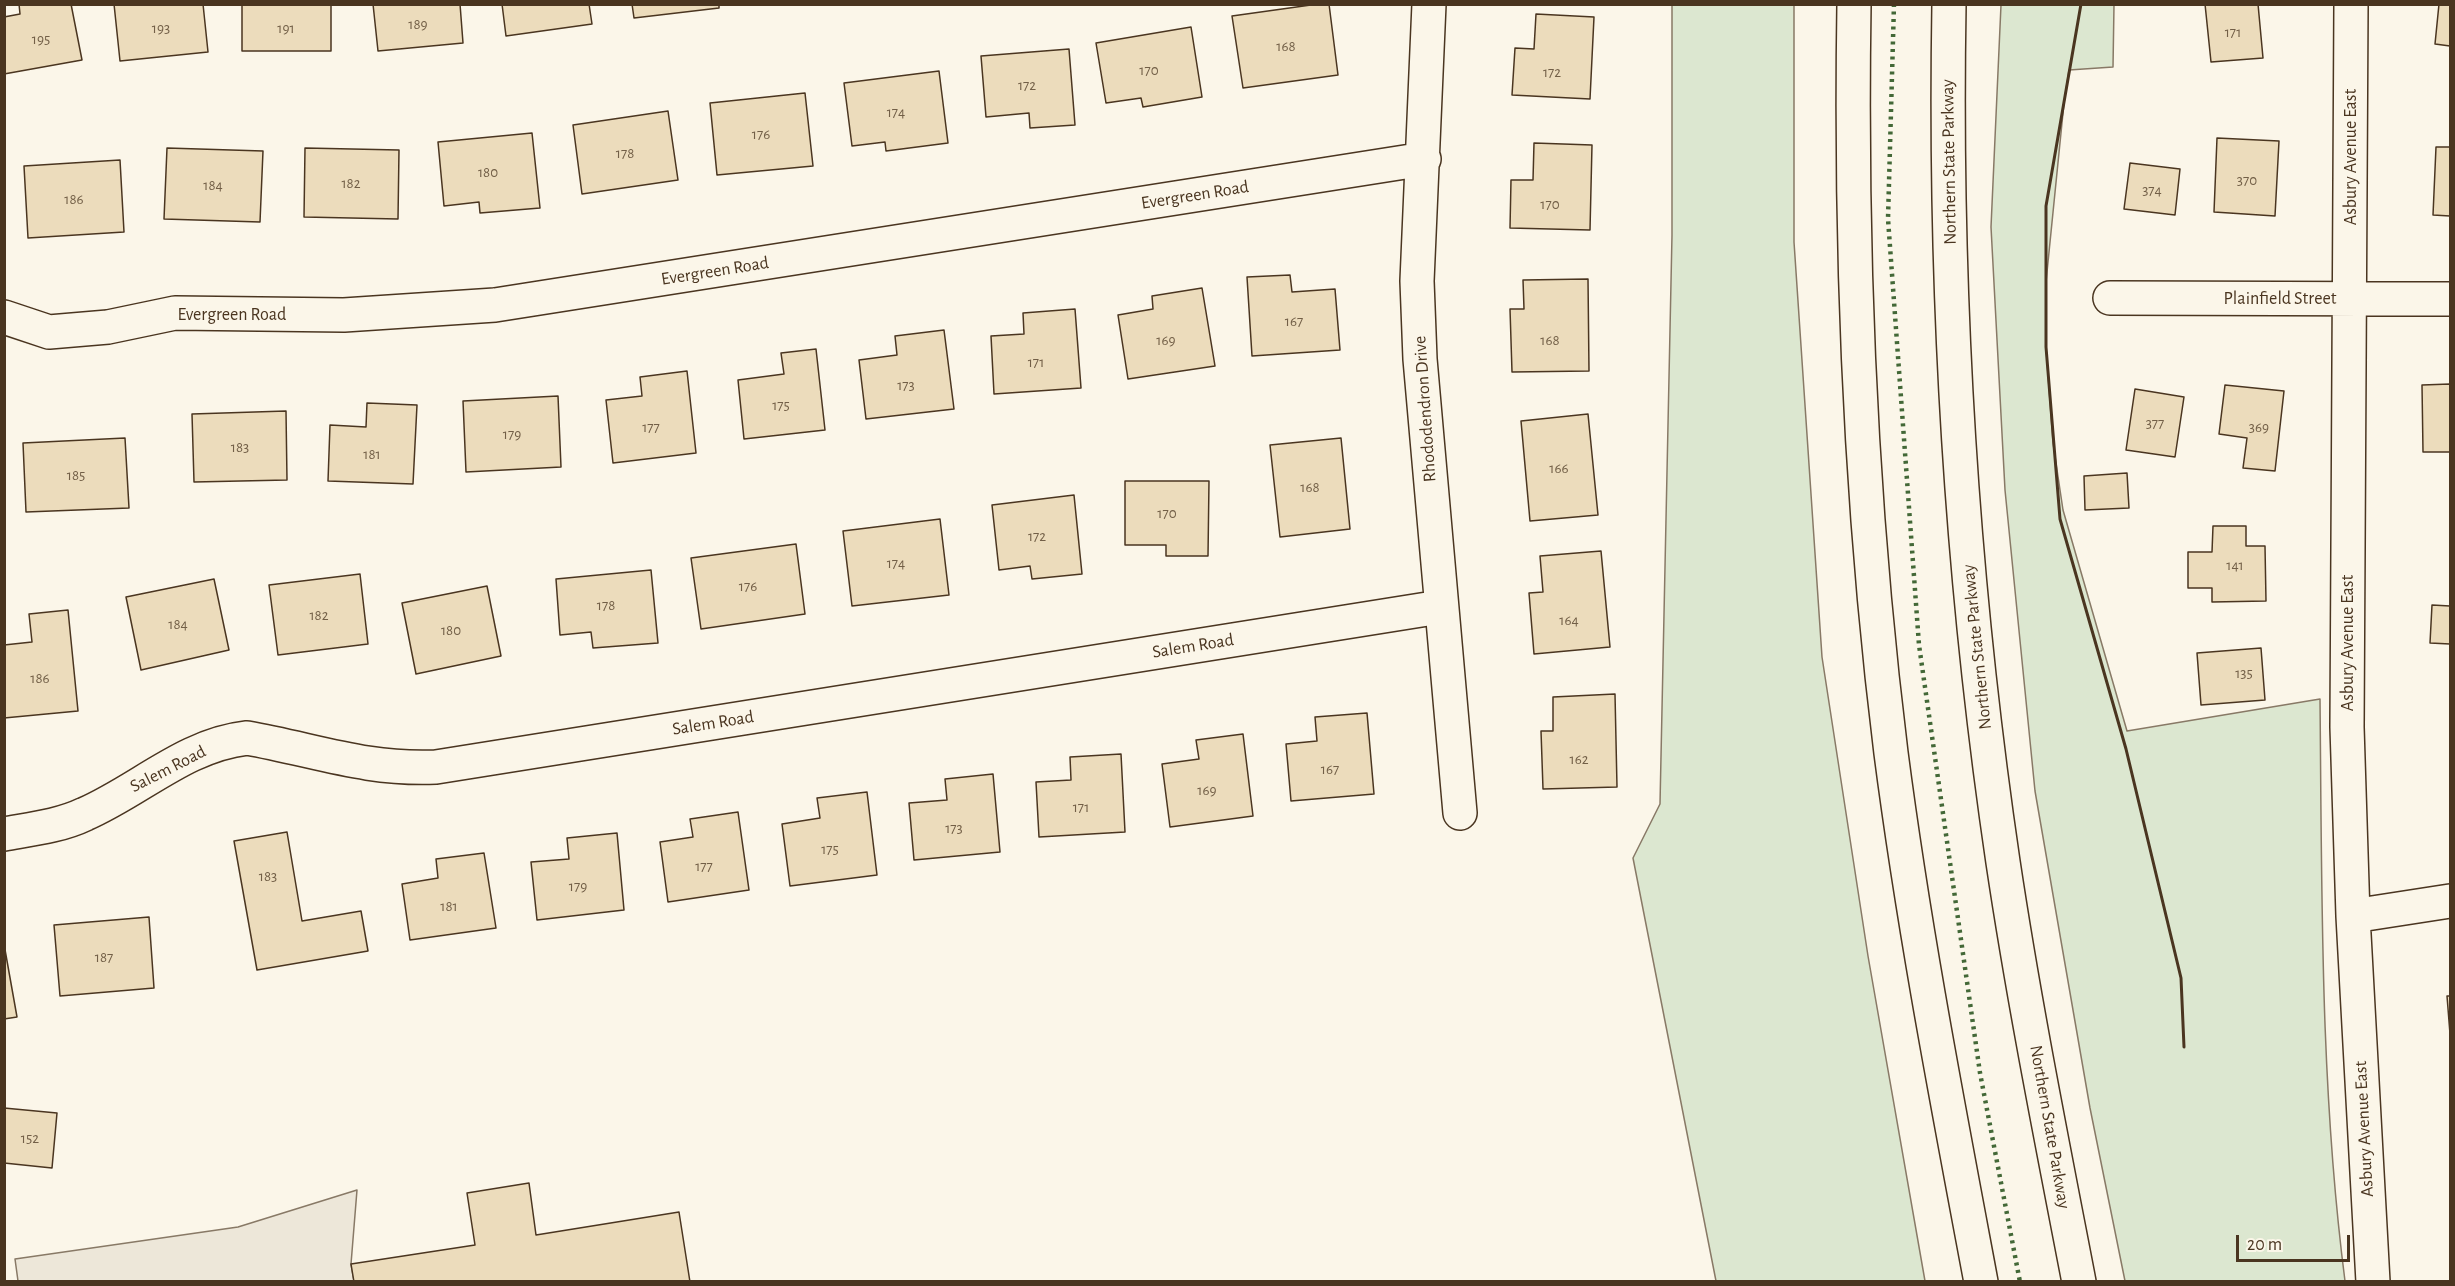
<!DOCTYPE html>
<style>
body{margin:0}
#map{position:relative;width:2455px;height:1286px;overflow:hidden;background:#fbf6e9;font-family:"Alegreya Sans",sans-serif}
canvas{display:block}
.frame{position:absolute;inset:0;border:6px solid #4a3520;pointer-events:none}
.scale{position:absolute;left:2236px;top:1235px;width:114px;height:27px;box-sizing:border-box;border:3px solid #4a3520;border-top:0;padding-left:8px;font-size:18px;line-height:21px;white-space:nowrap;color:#4a3520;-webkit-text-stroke:4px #fbf6e9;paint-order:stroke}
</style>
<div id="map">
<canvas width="2455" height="1286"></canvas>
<div class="frame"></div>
<div class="scale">20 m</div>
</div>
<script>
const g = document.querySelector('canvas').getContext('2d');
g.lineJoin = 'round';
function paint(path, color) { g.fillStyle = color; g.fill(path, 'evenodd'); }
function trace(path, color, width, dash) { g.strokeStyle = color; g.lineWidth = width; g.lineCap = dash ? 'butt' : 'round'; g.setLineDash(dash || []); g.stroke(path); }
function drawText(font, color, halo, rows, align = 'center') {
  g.font = font + ' "Alegreya Sans",sans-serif'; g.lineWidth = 4.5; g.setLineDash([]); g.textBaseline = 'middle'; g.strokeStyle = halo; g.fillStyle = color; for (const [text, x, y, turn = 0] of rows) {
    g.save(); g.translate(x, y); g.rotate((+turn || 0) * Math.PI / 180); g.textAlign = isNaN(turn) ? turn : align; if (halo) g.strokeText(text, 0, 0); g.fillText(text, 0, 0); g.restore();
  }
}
const green = new Path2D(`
 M1672,5h122v237l28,415 46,299 57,325h-209l-83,-423 27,-54 12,-569z
 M2001,5h113l-1,62 -44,3 -5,33 -18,179v65l7,96 10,67 64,221 193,-32c2,194 0,389 25,582h-220l-35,-173 -55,-317 -30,-301 -14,-263z`);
const parking = new Path2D(`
 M357,1190l-6,74 3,17h-336l-3,-22 223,-32z`);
const building = new Path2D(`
 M19,4h52l11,56 -78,14v-57l16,-3z
 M114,4h89l5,48 -88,9z
 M242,4h89v47h-89z
 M373,4h87l3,39 -85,8z
 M502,4h87l3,20 -86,12z
 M632,4h87v4l-85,10z
 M1318,4h11l9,71 -95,13 -11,-72z
 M2205,4h53l5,54 -52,4z
 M2439,4h11v42l-15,-2z
 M1536,14l58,3 -4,82 -78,-4 3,-47 19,1z
 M1191,27l11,70 -59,10 -2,-9 -35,5 -10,-60z
 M1069,49l6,76 -45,3 -1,-15 -43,4 -5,-61z
 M939,71l9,72 -62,8 -1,-9 -33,4 -8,-63z
 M805,93l8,73 -96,9 -7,-72z
 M668,111l10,69 -96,14 -9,-69z
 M532,133l8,75 -60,5 -1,-11 -35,4 -6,-64z
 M2217,138l62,3 -4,75 -61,-4z
 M1534,143l58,2 -2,85 -80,-2 1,-48h22z
 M2436,147h14v69l-17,-1z
 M167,148l96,3 -3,71 -96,-3z
 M305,148l94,2 -1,69 -94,-2z
 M120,160l4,72 -96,6 -4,-72z
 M2130,163l50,6 -5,46 -51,-6z
 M1290,275l2,17 43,-3 5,61 -88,6 -5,-79z
 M1588,279l1,92 -77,1 -2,-63h14l-1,-29z
 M1202,288l13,78 -87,13 -10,-64 35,-6 -1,-13z
 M1075,309l6,79 -87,6 -3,-58 33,-2 -1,-21z
 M944,330l10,79 -88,10 -7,-59 38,-5 -2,-19z
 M816,349l9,81 -81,9 -6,-59 46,-6 -3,-21z
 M687,371l9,82 -83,10 -7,-63 36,-4 -2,-19z
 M2450,384v68h-27l-1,-67z
 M2225,385l59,6 -9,80 -32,-3 4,-30 -28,-4z
 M2135,389l49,8 -9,60 -49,-7z
 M558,396l3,71 -95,5 -3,-71z
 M367,403l50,2 -4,79 -85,-3 2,-56 36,2z
 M286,411l1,69 -93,2 -2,-68z
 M1588,414l10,101 -68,6 -9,-100z
 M125,438l4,70 -103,4 -3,-69z
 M1341,438l9,91 -70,8 -10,-92z
 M2127,473l2,35 -44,2 -1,-34z
 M1125,481h84l-1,75h-42v-11h-41z
 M1074,495l8,79 -50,5 -2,-13 -31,4 -7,-65z
 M940,519l9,76 -97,11 -9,-75z
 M2213,526h33v20h19l1,55 -54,1v-14h-24v-36h24z
 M796,544l9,70 -104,15 -10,-71z
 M1601,551l9,96 -76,7 -5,-61 14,-1 -3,-36z
 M651,570l7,73 -65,5 -2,-16 -31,3 -4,-56z
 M360,574l8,70 -90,11 -9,-70z
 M214,579l15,71 -88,20 -15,-73z
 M487,586l14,70 -85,18 -14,-71z
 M2432,605l18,1v38l-20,-1z
 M68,610l10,101 -74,7v-73l28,-3 -3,-28z
 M2261,648l4,52 -64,5 -4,-52z
 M1615,694l2,93 -74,2 -2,-58h12v-34z
 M1367,713l7,81 -83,7 -5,-57 31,-3 -2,-24z
 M1243,734l10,82 -83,11 -8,-63 37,-5 -3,-19z
 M1121,754l4,78 -86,5 -3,-55 35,-2 -1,-23z
 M993,774l7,78 -86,8 -5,-57 38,-3 -2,-21z
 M867,792l10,83 -87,11 -8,-62 38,-6 -3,-20z
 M738,812l11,78 -81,12 -8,-60 33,-5 -3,-18z
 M287,832l15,89 59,-10 7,40 -111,19 -23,-129z
 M617,833l7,77 -87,10 -6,-58 38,-3 -2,-21z
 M484,853l12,75 -86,12 -8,-56 36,-6 -2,-19z
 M149,917l5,71 -94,8 -6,-71z
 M4,944l13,73 -13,2z
 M2447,996h3v38z
 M4,1108l53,5 -5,55 -48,-5z
 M529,1183l7,52 143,-23 11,70h-336l-3,-18 124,-19 -8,-52z`);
const minor = new Path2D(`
 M1429,4l-12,277 3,78 40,454
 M2351,4l-4,723 6,189 20,366
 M2110,298l340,1
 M4,317l45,15 59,-5 67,-14 169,2 151,-10 929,-146
 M4,834c28,-5 56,-8 81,-20 55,-24 100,-69 162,-76 68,12 118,32 189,29l1004,-160
 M2353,916l97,-15`);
const motorway = new Path2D(`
 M1854,4c-4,251 6,500 37,749 23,177 57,353 90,529
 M1949,4c-5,287 12,574 54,858 21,140 49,280 76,420`);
const hedge = new Path2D(`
 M1894,4l-6,215 31,426 61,428 40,209`);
const wall = new Path2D(`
 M2081,4l-35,202v141l14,172 66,230 55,229 3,69`);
const numberNames = [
 ["189",418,24],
 ["193",161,28],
 ["191",286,28],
 ["171",2233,32],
 ["195",41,39],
 ["168",1286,46],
 ["170",1149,70],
 ["172",1552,72],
 ["172",1027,85],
 ["174",896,112],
 ["176",761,134],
 ["178",625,153],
 ["180",488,172],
 ["370",2247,180],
 ["182",351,183],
 ["184",213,185],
 ["374",2152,190],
 ["186",74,199],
 ["170",1550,204],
 ["167",1294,321],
 ["169",1166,340],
 ["168",1550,340],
 ["171",1036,362],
 ["173",906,385],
 ["175",781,405],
 ["377",2155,423],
 ["177",651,427],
 ["369",2259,427],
 ["179",512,434],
 ["183",240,447],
 ["181",372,454],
 ["166",1559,468],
 ["185",76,475],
 ["168",1310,487],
 ["170",1167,513],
 ["172",1037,536],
 ["174",896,563],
 ["141",2235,565],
 ["176",748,586],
 ["178",606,605],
 ["182",319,615],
 ["164",1569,620],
 ["184",178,624],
 ["180",451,630],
 ["135",2244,673],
 ["186",40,678],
 ["162",1579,759],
 ["167",1330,769],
 ["169",1207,790],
 ["171",1081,807],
 ["173",954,828],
 ["175",830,849],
 ["177",704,866],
 ["183",268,876],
 ["179",578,886],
 ["181",449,906],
 ["187",104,957],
 ["152",30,1138]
];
const streetNames = [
 ["Asbury Avenue East",2351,157,-90],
 ["Northern State Parkway",1949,162,-91],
 ["Evergreen Road",1195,195,-9],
 ["Evergreen Road",715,271,-9],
 ["Plainfield Street",2280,299],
 ["Evergreen Road",232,315],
 ["Rhododendron Drive",1425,409,-94],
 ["Asbury Avenue East",2348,643,-90],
 ["Salem Road",1193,646,-9],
 ["Northern State Parkway",1977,647,-96],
 ["Salem Road",713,723,-9],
 ["Salem Road",168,769,-27],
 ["Northern State Parkway",2050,1127,80],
 ["Asbury Avenue East",2364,1129,-93]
];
paint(green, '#dce7d0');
trace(green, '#887966', 1.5);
paint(parking, '#ede7d9');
trace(parking, '#887966', 1.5);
paint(building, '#ecdcbc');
trace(building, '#4a3520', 1.5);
trace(minor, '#4a3520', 36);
trace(motorway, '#4a3520', 36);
trace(minor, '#fbf6e9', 33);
trace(motorway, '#fbf6e9', 33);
trace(hedge, '#436837', 4.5, [3, 4.5]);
trace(wall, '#4a3520', 3);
drawText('15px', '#725f47', null, numberNames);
drawText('18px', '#4a3520', '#fbf6e9', streetNames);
</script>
